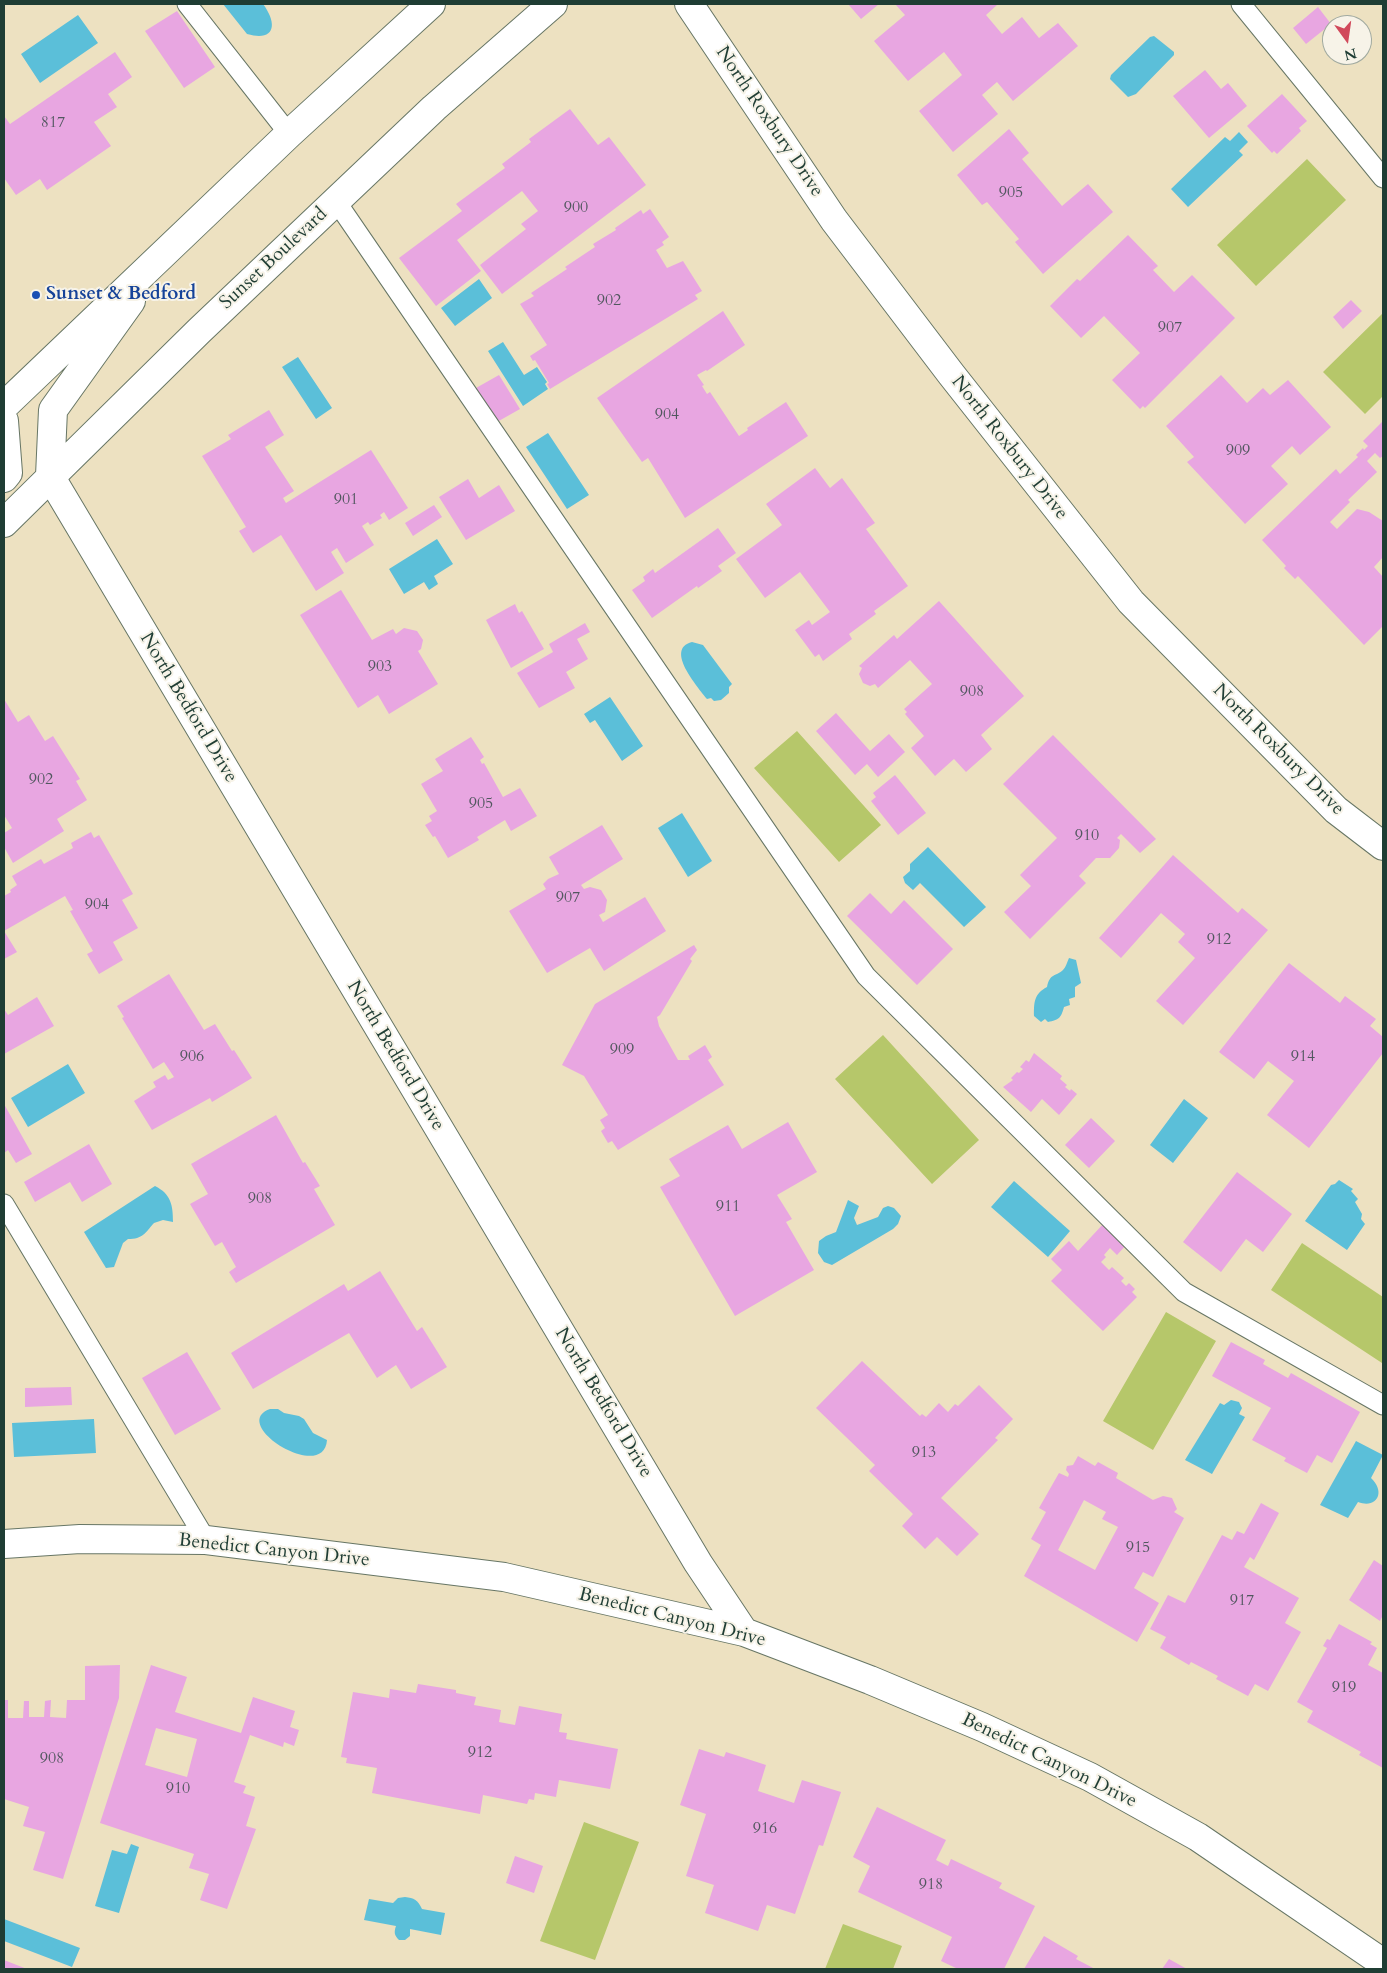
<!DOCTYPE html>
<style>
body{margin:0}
#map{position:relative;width:1387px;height:1973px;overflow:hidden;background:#ede1c1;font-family:Cardo,serif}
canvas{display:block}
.frame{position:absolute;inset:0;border:5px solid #1f3d34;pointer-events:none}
.north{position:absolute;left:1322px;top:15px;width:50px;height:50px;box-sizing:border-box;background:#f7f3e8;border:1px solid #a1aaa0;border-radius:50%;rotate:166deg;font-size:14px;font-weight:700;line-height:20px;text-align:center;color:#1f3d34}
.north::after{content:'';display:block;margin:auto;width:18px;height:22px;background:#d1495b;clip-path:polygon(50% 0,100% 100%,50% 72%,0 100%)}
</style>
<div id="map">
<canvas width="1387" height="1973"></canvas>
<div class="frame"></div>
<div class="north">N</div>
</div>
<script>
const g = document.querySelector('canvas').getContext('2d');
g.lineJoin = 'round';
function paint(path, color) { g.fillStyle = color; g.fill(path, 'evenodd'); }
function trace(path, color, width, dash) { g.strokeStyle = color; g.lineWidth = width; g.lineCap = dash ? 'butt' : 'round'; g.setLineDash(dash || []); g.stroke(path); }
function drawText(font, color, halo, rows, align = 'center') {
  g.font = font + ' Cardo,serif'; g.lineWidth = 4; g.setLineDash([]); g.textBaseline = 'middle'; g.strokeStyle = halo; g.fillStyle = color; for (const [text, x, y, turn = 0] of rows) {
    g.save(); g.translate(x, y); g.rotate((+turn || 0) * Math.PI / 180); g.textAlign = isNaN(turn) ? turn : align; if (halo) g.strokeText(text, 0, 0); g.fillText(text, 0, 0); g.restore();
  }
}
const green = new Path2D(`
 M1307,159l39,41 -90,86 -39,-41z
 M1383,313v83l-18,18 -42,-42z
 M797,731l84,94 -42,37 -85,-94z
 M883,1035l96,105 -47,44 -97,-105z
 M1302,1243l81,54 -1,66 -111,-73z
 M1166,1312l50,29 -63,109 -50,-29z
 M584,1822l55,20 -44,118 -55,-19z
 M843,1924l59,22 -9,23h-68z`);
const water = new Path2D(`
 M223,4h40c15,20 12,38 -16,30z
 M78,15l20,28 -58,40 -19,-29z
 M1154,36l20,16v3l-38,39 -8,3 -18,-18 1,-4 39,-38z
 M1239,132l9,10 -9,9 4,4 -55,52 -17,-18 54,-52 5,4z
 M479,279l13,19 -37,28 -14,-18z
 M503,342l21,33 13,-8 10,15 -2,2 3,5 -25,17 -35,-55z
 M298,357l34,51 -16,11 -34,-52z
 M548,433l41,62 -22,14 -41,-62z
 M437,539l16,25 -19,12 4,8 -9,6 -5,-8 -20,12 -15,-25z
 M692,642l11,3 29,39 -3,3v6l-8,7 -7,1 -3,-3 -4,1c-9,-12 -43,-50 -15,-57z
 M610,697l33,49 -21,15 -27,-41 -5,3 -6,-9z
 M682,813l30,48 -24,16 -30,-49z
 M928,847l58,60 -22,20 -44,-44 -7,7 -8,-7 -2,-6 7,-6v-7z
 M1069,958l7,2 5,23 -6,4v10l-6,2 1,6 -6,2c-3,11 -5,13 -16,15l-3,-3 -4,3 -7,-6c0,-14 0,-22 13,-29 3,-14 8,-10 16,-17 3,-3 4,-8 6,-12z
 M68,1064l17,29 -57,34 -17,-29z
 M1184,1099l24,19 -35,45 -23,-18z
 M1339,1180l14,9 -2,2 7,8 -3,3 7,12 -1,5 4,5 -18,26 -42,-29 26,-36 4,-1z
 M1014,1181l56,50 -22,26 -57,-50z
 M155,1186c16,8 18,19 18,36l-10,-2 -9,3c-9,10 -11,16 -26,16l-5,4 -9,24 -8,1 -22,-36z
 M848,1200l11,6 -5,12 3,7 21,-8 5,-9 5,-2 6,2 7,8 -3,8 -5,5 -61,36 -8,-3 -6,-9 1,-12 7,-5 10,-4z
 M1231,1400l8,2 3,6 -3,6 6,3 -33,57 -27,-14 35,-57 4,2z
 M270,1409h8l6,4 15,3 5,3 9,14 14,7c-3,44 -99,-16 -57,-31z
 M94,1419l2,34 -82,4 -2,-34z
 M1356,1441l27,14 -12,23c15,14 6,31 -13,24l-10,16 -28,-13z
 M131,1844l8,3 -20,66 -24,-7 17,-56 15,4z
 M405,1897c9,1 13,3 17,12l23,4 -4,22 -31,-6v7l-5,4h-6c-5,-5 -5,-8 -3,-14l-32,-6 5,-21 24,4 5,-5z
 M4,1919l76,29 -8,19 -68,-26z`);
const building = new Path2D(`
 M848,4h31l-18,15z
 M895,4h101l1,1 -11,10 16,19 20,-17 17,21 19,-15 20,23 -65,55 -16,-19 -15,13 16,19 -45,38 -34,-41 43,-36 -18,-23 -36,29 -34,-40 31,-26z
 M1318,7l13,17 -25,20 -13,-16z
 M177,11l38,56 -31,21 -39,-57z
 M115,52l17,25 -24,17 9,13 -23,15 17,24 -64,44 -7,-11 -24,16 -12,-17v-62l6,8z
 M1205,70l16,19 7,-6 19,23 -38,32 -36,-42z
 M1282,94l25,27 -8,7 2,3 -24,23 -3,-3 -2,2 -25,-27z
 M570,109l28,36 11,-8 37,48 -144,109 -22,-29 46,-36 -5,-5 17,-13 -16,-20 -65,49 24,31 -45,35 -37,-48 63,-47 -6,-7 49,-36 -3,-4 29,-22 -2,-3z
 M1009,129l20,24 -7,6 40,47 26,-22 25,28 -70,62 -28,-32 4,-3 -32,-37 -5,3 -25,-30z
 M650,209l19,28 -7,5 2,3 -8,5 11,18 16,-7 19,30 -7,4 3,4 -148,90 -3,-5 2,-1 -14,-23 -2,1 -3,-5 17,-11 -27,-41 14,-8 -3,-3 36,-24 -2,-2 30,-20 -2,-3 23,-14 -1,-2 26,-18 2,4z
 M1128,235l30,31 -5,4 21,22 18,-17 43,43 -90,90 -2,-2 -3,3 -28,-29 28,-27 -36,-37 -23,22 -31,-32 27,-27 3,2z
 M1351,300l11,11 -19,18 -10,-12z
 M723,311l22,34 -38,26 -1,-1 -9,5 7,10 -2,1 5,8 3,-2 29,44 9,-6 -1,-2 39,-26 22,34 -123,82 -37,-60 -6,4 -45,-64z
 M499,375l21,34 -23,13 -21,-34z
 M1221,375l26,28 16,-15 7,7 18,-15 43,47 -31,28 -8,-9 -21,20 17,18 -43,40 -58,-62 7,-5 -28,-31z
 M269,410l15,25 -19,12 29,44 -11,7 3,5 85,-53 37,58 -19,12 -5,-8 -4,3 2,3 -12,7 -2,-3 -6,4 12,19 -28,18 -9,-15 -6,4 13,21 -28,18 -35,-56 -28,18 -14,-22 7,-4 -44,-71 29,-17 -3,-4z
 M1383,421v35l-3,2 -5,-5 -8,8 10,11 -29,28 2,2 -20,20 7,7 20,-20 12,3 14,9v36l-9,10 9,10v49l-19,19 -66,-69 -3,3 -11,-11 2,-2 -24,-26 74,-71 4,5 18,-17 -2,-2 7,-7 1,2 4,-4 -5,-5z
 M815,468l15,20 12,-10 33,45 -9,6 42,57 -34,25 2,3 -27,20 3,5 -29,22 -4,-7 -4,3 -20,-27 14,-10 3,5 18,-13 -30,-40 -35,26 -29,-39 46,-34 -16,-21z
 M468,479l11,19 20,-13 16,26 -49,29 -27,-43z
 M434,505l8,12 -29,19 -8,-13z
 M718,528l18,25 -18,13 4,5 -24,17 -1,-2 -45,32 -20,-28 13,-9 -2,-4 10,-8 2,4z
 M341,590l31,50 21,-11 3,5 8,-6 13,3 6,9 -2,9 -3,2 20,33 -49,30 -11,-19 -20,13 -58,-93z
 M939,601l85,95 -43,39 11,14 -26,23 -12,-13 -19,17 -24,-28 13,-12 -19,-22 2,-2 -3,-3 28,-25 -22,-24 -32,28 -3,-4 -5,2 -7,-3 -4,-9 3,-6 -3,-2 35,-31 3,4z
 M515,604l4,9 3,-2 22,38 -33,19 -25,-48z
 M585,623l5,9 -13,7 11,20 -22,13 9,16 -36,20 -22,-35 36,-21 -4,-8z
 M4,699l14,23 11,-7 16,26 8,-5 27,43 -4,2 11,19 -30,19 7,12 -51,32 -9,-16v-14l8,-5 -8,-13z
 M836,713l34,38 19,-17 16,18 -27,25 -11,-13 -12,11 -39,-44z
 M1053,735l103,104 -16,14 -19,-19 -4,4 3,2 -1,8 -9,10h-14l-17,18 7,7 -56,56 -26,-27 27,-26 -11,-11 37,-37 -54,-54z
 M471,737l13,20 -4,3 2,4 2,-1 19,34 17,-9 17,28 -26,15 -6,-11 -28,17 2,3 -31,18 -13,-22 -2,1 -8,-12 7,-4 -3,-5 8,-5 -16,-27 22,-13 -8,-12z
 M895,775l31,38 -28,22 -27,-34 5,-4 -3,-4z
 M602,825l21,34 -42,26 3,4 6,-2 11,3 6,10 -2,12 -6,3 4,7 42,-25 21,34 -62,40 -14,-23 -43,25 -38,-62 37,-22 -3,-5 5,-5 11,-5 -10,-17z
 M91,832l3,6 5,-3 34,59 -11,6 16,28 -25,14 10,18 -24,14 -12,-20 6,-3 -23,-40 3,-1 -8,-14 -61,35 13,21 -13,7v-63l7,-4 -1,-2 7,-5 -5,-9 29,-17 3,5 29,-16 -2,-5z
 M1173,855l65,58 4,-5 26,22 -85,95 -27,-24 39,-43 -17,-16 7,-8 -24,-21 -40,45 -22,-20z
 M870,893l21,21 13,-14 49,49 -36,36 -70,-69z
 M694,945l3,5 -7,9 2,2 -32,54 -3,2 2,9 19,34h12l-2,-4 17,-11 7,12 -4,3 16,25 -106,65 -6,-9 -4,2 -7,-12 4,-3 -5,-8 8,-5 -24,-39 -22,-11 33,-61z
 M1289,963l51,40 5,-7 31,23 -6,7 13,11v16l-74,95 -42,-33 27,-34 -26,-20 -14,18 -35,-27z
 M169,974l35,56 11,-6 17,27 2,-1 18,28 -40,24 -2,-4 -58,32 -18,-29 22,-14 -3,-5 12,-7 3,5 6,-3 -10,-15 -11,7 -31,-51 2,-1 -7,-11z
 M37,997l17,29 -50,28v-45l4,6z
 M1034,1053l28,23 -2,3 7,6 -2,2 5,4 1,-2 6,5 -18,21 -17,-16 -11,13 -28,-25 10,-7 -2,-2 6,-6 2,1 4,-4 -3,-2 6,-7 3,2z
 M4,1104l28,50 -16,9 -8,-13 -4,3z
 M276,1115l27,48 2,-1 15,24 -6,3 21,36 -99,58 -7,-11 7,-5 -14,-25 -7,4 -25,-42 18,-10 -17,-30z
 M1091,1118l24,23 -26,27 -24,-23z
 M788,1122l29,50 -40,23 15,24 -6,3 28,48 -79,46 -75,-129 20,-11 -11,-17 59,-34 14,24z
 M89,1144l23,40 -30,18 -12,-20 -35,20 -11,-20z
 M1237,1172l55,42 -29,38 -17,-13 -25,33 -38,-30z
 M1105,1222l23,21 -11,12 -7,-7 -6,7 2,2 -5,5 8,8 3,-3 12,11 -3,3 5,5 3,-3 6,6 -3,3 5,5 -34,34 -52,-50 11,-11 -11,-11 18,-18 9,10z
 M380,1271l37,60 5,-4 25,40 -36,22 -15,-24 -19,13 -28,-45 -96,56 -22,-36 113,-69 4,7z
 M1231,1342l34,18 -2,4 25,14 3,-5 69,39 -28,51 -15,-8 -10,18 -23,-12 2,-3 -34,-18 19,-32 -59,-32z
 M187,1352l34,57 -46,26 -33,-57z
 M862,1361l58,55 2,-2 4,3 13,-14 9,9 7,-8 3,2 21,-21 34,34 -18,19 3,2 -57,58 38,36 -22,22 -20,-19 -12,12 -23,-23 11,-12 -44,-43 6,-6 -59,-57z
 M71,1387l1,18 -47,2v-19z
 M1078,1456l17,10 3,-4 20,11 -2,5 37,22 10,-4 9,2 5,11 -3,3 10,6 -31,59 -10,-5 -9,16 25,15 -22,39 -113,-66 17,-31 -10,-6 15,-27 -7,-4 20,-35 9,4 1,-3 -3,-4 1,-4 6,-1zM1084,1500l22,12 -4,7 16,8 -23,43 -37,-20z
 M1261,1503l18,10 -25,47 -4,-3 -6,10 55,31 -14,25 16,9 -33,59 -13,-7 -7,12 -32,-17 2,-3 -27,-14 -2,3 -29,-17 6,-11 -16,-8 18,-34 17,8 37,-68 10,5 5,-9 7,3z
 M1374,1560l9,6v49l-3,6 -31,-21z
 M1339,1624l33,18 -2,2 7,4 -9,17 15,8v95l-24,-13 2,-3 -54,-30 6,-11 -16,-9 30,-54 -4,-2 4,-7 3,1z
 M120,1665l-1,33 -56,181 -30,-9 12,-38 -22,-6 6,-19 -25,-8v-99h4v18h15l1,-17h5v16h15l1,-16 6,-1 -1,17 16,1 1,-18h18v-34z
 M151,1665l36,12 -12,35 66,21 12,-36 42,14 -5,16 9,3 -5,16 -10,-4 -1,5 -33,-12 -16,47 12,4 -3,7 12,4 -9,29 10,3 -29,80 -27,-9 9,-26 -20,-6 5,-14 -94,-31zM156,1728l41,11 -10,38 -42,-12z
 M418,1684l38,6v3l20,4 -2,8 27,5 -2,12 16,3 4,-19 43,8 -3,18 8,1 -1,6 52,10 -8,40 -51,-9 -3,17 -21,-4 -1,7 -5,-1 -2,5 -44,-9 -3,19 -108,-21 5,-25 -31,-5 1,-5 -6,-1 12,-65 36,6 1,-9 26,4z
 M699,1749l25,8 2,-5 40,13 -8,26 36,12 8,-23 39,12 -18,54 -4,-1 -24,69 -28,-9 -9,26 -53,-18 9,-28 -28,-9 20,-62 -26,-9z
 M877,1807l69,33 -10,20 12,6 3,-7 51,24 -3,5 36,18 -31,63h-46l-17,-8 11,-24 -94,-45 12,-26 -17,-9z
 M515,1856l28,10 -9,27 -28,-10z
 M1044,1936l34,20 -2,3 19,10h-71z
 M1169,1959l18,10h-25z
 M4,1960l23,9h-23z`);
const lane = new Path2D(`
 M187,4l102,130
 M1241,4l142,174
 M336,201l530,775 318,316 199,113
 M4,1204l202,336`);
const street = new Path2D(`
 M689,4l145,216 117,154 180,228 205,208 47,36
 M50,476l648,1087 46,69
 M4,1544l76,-5 126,1 298,37 240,55 126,48 112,47 108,50 108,60 185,126`);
const secondary = new Path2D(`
 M4,406l285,-272 142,-130
 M4,421l4,52 -4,5
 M50,476l3,-66 78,-109
 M4,523l195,-192 235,-223 119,-104`);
const markers = [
 [36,295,5,"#1a4fb4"]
];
const numberNames = [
 ["817",53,123],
 ["905",1011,193],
 ["900",576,208],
 ["902",609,301],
 ["907",1170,328],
 ["904",667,415],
 ["909",1238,451],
 ["901",346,500],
 ["903",380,667],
 ["908",972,692],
 ["902",41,780],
 ["905",481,804],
 ["910",1087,836],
 ["907",568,898],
 ["904",97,905],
 ["912",1219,940],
 ["909",622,1050],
 ["906",192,1057],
 ["914",1303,1057],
 ["908",260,1199],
 ["911",728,1207],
 ["913",924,1453],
 ["915",1138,1548],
 ["917",1242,1601],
 ["919",1344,1688],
 ["912",480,1753],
 ["908",52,1759],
 ["910",178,1789],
 ["916",765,1829],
 ["918",931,1885]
];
const streetNames = [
 ["North Roxbury Drive",769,122,56],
 ["Sunset Boulevard",274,259,-43],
 ["North Roxbury Drive",1009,448,52],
 ["North Bedford Drive",188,708,59],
 ["North Roxbury Drive",1278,750,45],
 ["North Bedford Drive",395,1056,59],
 ["North Bedford Drive",603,1403,59],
 ["Benedict Canyon Drive",274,1551,6],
 ["Benedict Canyon Drive",672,1618,14],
 ["Benedict Canyon Drive",1049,1761,26]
];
const transitNames = [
 ["Sunset & Bedford",46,295]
];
paint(green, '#b6c76a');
paint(water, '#5bbfd9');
paint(building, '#e8a6e1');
trace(lane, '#677665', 21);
trace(street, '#677665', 30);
trace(secondary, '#677665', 30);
trace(lane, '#fff', 19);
trace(street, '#fff', 28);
trace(secondary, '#fff', 28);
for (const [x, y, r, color] of markers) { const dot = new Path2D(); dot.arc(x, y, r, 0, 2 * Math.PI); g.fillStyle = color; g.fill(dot); trace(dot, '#f7f3e8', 2); }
drawText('16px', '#51575f', null, numberNames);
drawText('19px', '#1f3d34', '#f7f3e8', streetNames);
drawText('bold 19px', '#164399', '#f7f3e8', transitNames, 'left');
</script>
